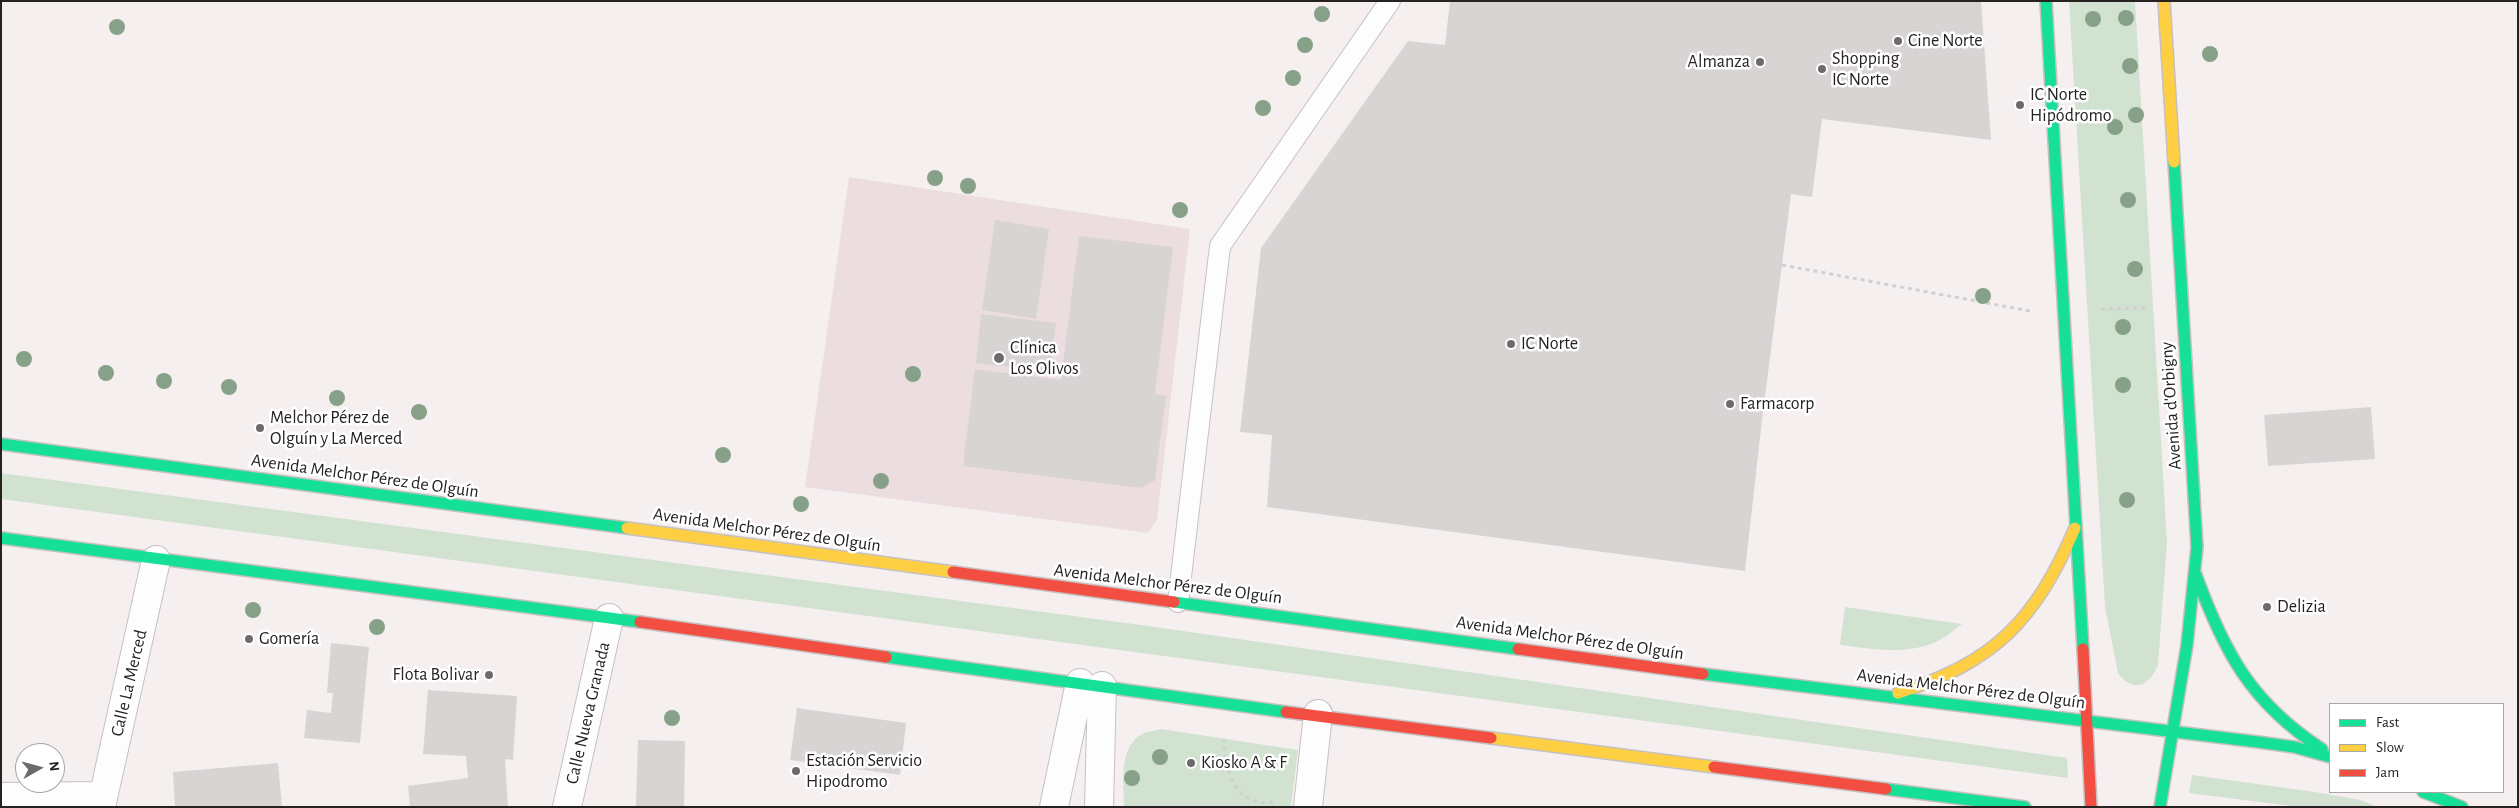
<!DOCTYPE html>
<meta charset="utf-8">
<style>
body{margin:0}
#map{position:relative;width:2519px;height:808px;overflow:hidden;background:#f6eff0;font-family:"Alegreya Sans",sans-serif}
canvas{display:block}
.frame{position:absolute;inset:0;border:2px solid #262222;pointer-events:none}
.legend{position:absolute;left:2329px;top:703px;width:175px;height:90px;box-sizing:border-box;background:#fff;border:1px solid #a8a7a7;margin:0;padding:6px 9px;list-style:none;font-size:15px;color:#262222}
.legend li{display:flex;align-items:center;gap:10px;height:25px}
.legend b{width:25px;border:1px solid #a8a7a7}
.north{position:absolute;left:15px;top:743px;width:50px;height:50px;box-sizing:border-box;background:#fff;border:1px solid #a8a7a7;border-radius:50%;rotate:83deg;font-size:14px;font-weight:700;line-height:20px;text-align:center;color:#262222}
.north::after{content:'';display:block;margin:auto;width:18px;height:22px;background:#6f6a6a;clip-path:polygon(50% 0,100% 100%,50% 72%,0 100%)}
</style>
<div id="map">
<canvas width="2519" height="808"></canvas>
<div class="frame"></div>
<ul class="legend">
<li><b style="height:6px;background:#16e098"></b>Fast</li>
<li><b style="height:6px;background:#ffcf43"></b>Slow</li>
<li><b style="height:6px;background:#f24e42"></b>Jam</li>
</ul>
<div class="north">N</div>
</div>
<script>
const g = document.querySelector('canvas').getContext('2d');
g.lineJoin = 'round';
function paint(path, color) { g.fillStyle = color; g.fill(path, 'evenodd'); }
function trace(path, color, width, dash) { g.strokeStyle = color; g.lineWidth = width; g.lineCap = dash ? 'butt' : 'round'; g.setLineDash(dash || []); g.stroke(path); }
function drawText(font, color, halo, rows, align = 'center') {
  g.font = font + ' "Alegreya Sans",sans-serif'; g.lineWidth = 5; g.setLineDash([]); g.textBaseline = 'middle'; g.strokeStyle = halo; g.fillStyle = color; for (const [text, x, y, turn = 0] of rows) {
    g.save(); g.translate(x, y); g.rotate((+turn || 0) * Math.PI / 180); g.textAlign = isNaN(turn) ? turn : align; if (halo) g.strokeText(text, 0, 0); g.fillText(text, 0, 0); g.restore();
  }
}
const built = new Path2D(`
 M849,177l341,52 -33,291 -9,13 -343,-46z`);
const green = new Path2D(`
 M2069,1h66l32,541 -9,123c-9,21 -24,29 -40,8l-13,-66z
 M1,473l1140,152 926,133 1,20 -2067,-279z
 M1845,607l117,17c-7,5 -15,12 -22,16 -30,16 -68,9 -100,5z
 M1161,729l137,21 -7,57h-167c0,-24 -6,-59 18,-73 5,-3 14,-3 19,-5z
 M2192,775l123,17 45,8 18,7h-79l-110,-14z`);
const building = new Path2D(`
 M1450,1h531l10,139 -169,-21 -10,78 -21,-3 -29,226 -17,151 -478,-64 5,-72 -32,-3 21,-184 147,-207 37,4z
 M995,220l54,9 -13,90 -54,-9z
 M1079,236l94,11 -18,147 11,2 -11,84 -14,8 -178,-22 12,-97 86,11z
 M981,314l75,9 -6,49 -74,-9z
 M2371,407l4,52 -107,7 -4,-51z
 M331,643l38,4 -9,96 -56,-5 3,-28 24,3 2,-20h-6z
 M428,690l89,6 -4,64 -8,-1 3,48h-98l-2,-21 60,-8 -2,-22 -43,-2z
 M797,708l109,15 -6,52 -110,-15z
 M638,740l47,1 -1,66h-48z
 M278,763l4,44h-107l-2,-35z`);
const path = new Path2D(`
 M1782,265l248,46
 M2101,309l46,-1
 M1224,739c0,26 9,69 49,63`);
const lane = new Path2D(`
 M1178,602l42,-356 170,-245`);
const street = new Path2D(`
 M1,797l102,-1
 M101,807l55,-247
 M567,807l42,-189
 M1054,807l26,-124
 M1099,807l3,-121
 M1308,807l10,-93`);
const fast = new Path2D(`
 M2046,1l37,648
 M1,444l626,84
 M1,538l639,84
 M2196,575c28,77 55,128 126,174
 M1174,602l344,47
 M886,657l400,55
 M1703,674l555,68 36,5 36,10
 M1886,789l139,18
 M2423,792l39,15
 M2160,807l27,-162 10,-98 -23,-385`);
const slow = new Path2D(`
 M2164,1l10,161
 M627,528l326,44
 M1898,693c97,-31 137,-72 177,-165
 M1491,738l223,29`);
const jam = new Path2D(`
 M953,572l221,30
 M640,622l246,35
 M1518,649l185,25
 M2083,649l8,158
 M1286,712l205,26
 M1714,767l172,22`);
const trees = [
 [1322,14],
 [2126,18],
 [2093,19],
 [117,27],
 [1305,45],
 [2210,54],
 [2130,66],
 [1293,78],
 [1263,108],
 [2136,115],
 [2115,127],
 [935,178],
 [968,186],
 [2128,200],
 [1180,210],
 [2135,269],
 [1983,296],
 [2123,327],
 [24,359],
 [106,373],
 [913,374],
 [164,381],
 [2123,385],
 [229,387],
 [337,398],
 [419,412],
 [723,455],
 [881,481],
 [2127,500],
 [801,504],
 [253,610],
 [377,627],
 [672,718],
 [1160,757],
 [1132,778]
];
const markers = [
 [1898,41,5,"#6f6a6a"],
 [1760,62,5,"#6f6a6a"],
 [1822,69,5,"#6f6a6a"],
 [2020,105,5,"#6f6a6a"],
 [1511,344,5,"#6f6a6a"],
 [999,358,6,"#6f6a6a"],
 [1730,404,5,"#6f6a6a"],
 [260,428,5,"#6f6a6a"],
 [2267,607,5,"#6f6a6a"],
 [249,639,5,"#6f6a6a"],
 [489,675,5,"#6f6a6a"],
 [1191,763,5,"#6f6a6a"],
 [796,771,5,"#6f6a6a"]
];
const poiNames = [
 ["Cine Norte",1908,41],
 ["Shopping",1832,59],
 ["IC Norte",1832,80],
 ["Almanza",1750,62,"right"],
 ["IC Norte",2030,95],
 ["Hipódromo",2030,116],
 ["IC Norte",1521,344],
 ["Clínica",1010,348],
 ["Los Olivos",1010,369],
 ["Farmacorp",1740,404],
 ["Melchor Pérez de",270,418],
 ["Olguín y La Merced",270,439],
 ["Delizia",2277,607],
 ["Gomería",259,639],
 ["Flota Bolivar",479,675,"right"],
 ["Estación Servicio",806,761],
 ["Hipodromo",806,782],
 ["Kiosko A & F",1201,763]
];
const streetNames = [
 ["Avenida d'Orbigny",2171,406,-94],
 ["Avenida Melchor Pérez de Olguín",365,476,8],
 ["Avenida Melchor Pérez de Olguín",767,530,8],
 ["Avenida Melchor Pérez de Olguín",1168,584,7],
 ["Avenida Melchor Pérez de Olguín",1570,638,8],
 ["Calle La Merced",129,683,-77],
 ["Avenida Melchor Pérez de Olguín",1971,689,7],
 ["Calle Nueva Granada",588,713,-77]
];
paint(built, '#ecdee0');
paint(green, '#d1e2d0');
paint(building, '#d9d4d4');
trace(lane, '#c6c0c1', 22);
trace(street, '#c6c0c1', 30);
trace(fast, '#c6c0c1', 14);
trace(slow, '#c6c0c1', 14);
trace(jam, '#c6c0c1', 14);
trace(path, '#d1cfcf', 3, [4, 4]);
trace(lane, '#fefdfd', 20);
trace(street, '#fefdfd', 28);
trace(fast, '#16e098', 11);
trace(slow, '#ffcf43', 11);
trace(jam, '#f24e42', 11);
g.fillStyle = '#86a188';
for (const [x, y] of trees) { g.beginPath(); g.arc(x, y, 8, 0, 2 * Math.PI); g.fill(); }
for (const [x, y, r, color] of markers) { const dot = new Path2D(); dot.arc(x, y, r, 0, 2 * Math.PI); g.fillStyle = color; g.fill(dot); trace(dot, '#fff', 2); }
drawText('18px', '#262222', '#fff', poiNames, 'left');
drawText('18px', '#262222', '#fff', streetNames);
</script>
